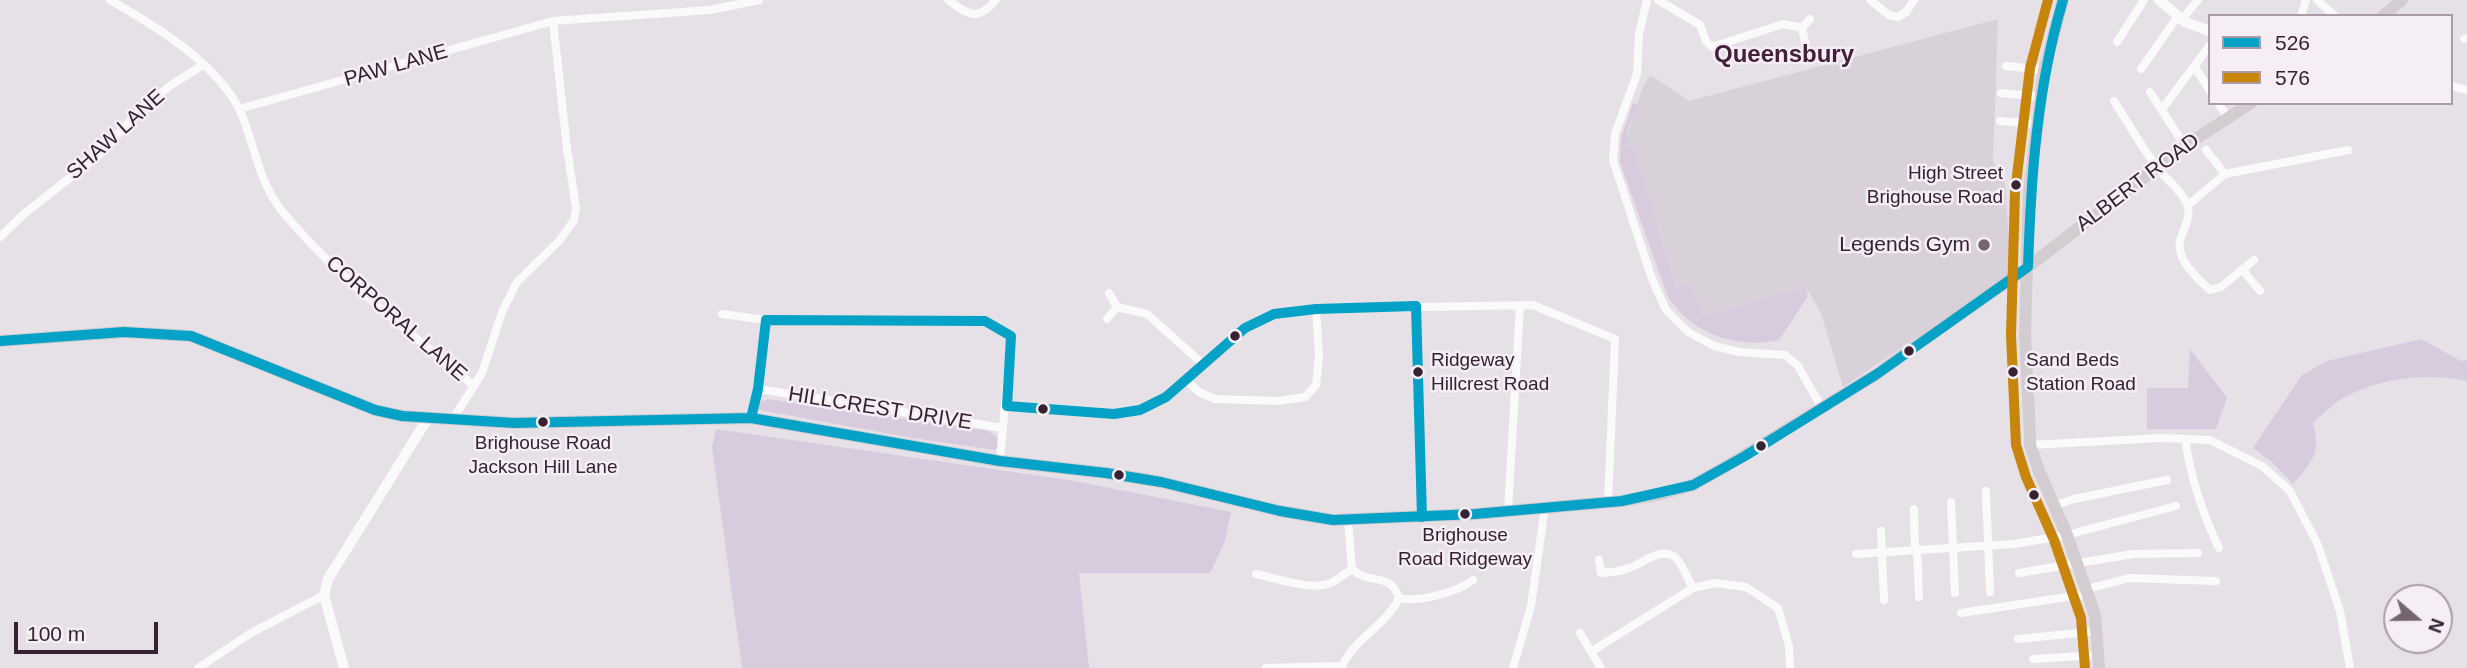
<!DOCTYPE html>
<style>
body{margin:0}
#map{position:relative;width:2467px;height:668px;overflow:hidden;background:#e6e1e6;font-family:Helvetica,sans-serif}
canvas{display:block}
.legend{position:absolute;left:2208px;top:14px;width:245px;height:91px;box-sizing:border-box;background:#f5eef5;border:2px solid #a99ca7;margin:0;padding:9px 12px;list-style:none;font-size:21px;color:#362232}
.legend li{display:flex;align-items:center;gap:14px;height:35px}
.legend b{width:35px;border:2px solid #a99ca7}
.north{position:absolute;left:2383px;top:584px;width:70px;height:70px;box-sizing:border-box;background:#f5eef5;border:2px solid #a99ca7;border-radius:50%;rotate:110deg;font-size:19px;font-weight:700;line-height:28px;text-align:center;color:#362232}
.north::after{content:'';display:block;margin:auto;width:24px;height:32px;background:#746571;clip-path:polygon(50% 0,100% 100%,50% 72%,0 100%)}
.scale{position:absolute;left:14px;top:622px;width:144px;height:32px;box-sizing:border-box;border:4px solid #362232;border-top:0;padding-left:9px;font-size:21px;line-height:24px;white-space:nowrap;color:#362232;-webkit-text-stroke:5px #f5eef5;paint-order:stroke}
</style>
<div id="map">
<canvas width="2467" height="668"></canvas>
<ul class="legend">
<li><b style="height:9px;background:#03a2c6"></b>526</li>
<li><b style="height:9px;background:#c7850c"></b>576</li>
</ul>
<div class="north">N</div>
<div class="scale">100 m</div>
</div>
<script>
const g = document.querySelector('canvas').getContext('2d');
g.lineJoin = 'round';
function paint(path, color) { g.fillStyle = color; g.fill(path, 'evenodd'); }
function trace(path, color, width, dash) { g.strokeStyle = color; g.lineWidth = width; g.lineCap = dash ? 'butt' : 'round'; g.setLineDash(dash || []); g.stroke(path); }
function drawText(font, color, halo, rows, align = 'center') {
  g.font = font + ' Helvetica,sans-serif'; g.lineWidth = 5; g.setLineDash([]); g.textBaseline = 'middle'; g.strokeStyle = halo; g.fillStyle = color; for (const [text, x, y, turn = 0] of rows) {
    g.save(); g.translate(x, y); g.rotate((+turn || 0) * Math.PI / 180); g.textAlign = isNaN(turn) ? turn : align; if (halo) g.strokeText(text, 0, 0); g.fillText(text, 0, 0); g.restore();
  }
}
const built = new Path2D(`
 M1998,19l-5,142 12,22 6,91 -168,113 -22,-74 -15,-26 -106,29 -22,-28 -45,-140 -8,1 -1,-4 18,-56 8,-14 39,26z`);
const green = new Path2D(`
 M1633,103l5,2 -10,23 -3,21 8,-2 44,140 13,-4 11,33 105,-29 2,9 -29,44c-44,9 -88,-6 -112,-45l-47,-133 1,-24z
 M2421,339l40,22 6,-1v21c-40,-9 -88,-3 -124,17 -11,6 -21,17 -30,25 8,31 0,37 -20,61l-20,-21 -20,-15 49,-73 25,-14z
 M2190,349l37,49 -11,31h-69v-41h41z
 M768,399l220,32 9,6 1,9 -3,4 -82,-12 -154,-28v-7z
 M716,429l359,52 156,31 -6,29 -15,32h-131l10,95h-347l-30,-221z`);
const minor = new Path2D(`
 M110,0c44,25 109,64 131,113 14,33 18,70 41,98 56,68 126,119 192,175
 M948,0c21,15 29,22 48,0
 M1647,0l-8,34 -2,40 -22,60 -2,26 39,119 14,31 22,22 26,14 25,6 46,3 13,11 24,42
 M1658,0l42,25 6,16 6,6 71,-23 19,4 3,14
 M1870,0l19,15 9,2 8,-5 8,-12
 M2317,0l18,16
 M2301,16l5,-16
 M2182,19l16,-19
 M1802,28l8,-9
 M2464,39l3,-1
 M2117,42l27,-42
 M2006,66l38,4
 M2194,66l16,25
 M2141,69l37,-53
 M2451,86l16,4
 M2150,92l35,54
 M2001,93l39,4
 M2114,101c14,22 27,45 42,65 9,13 25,23 31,38 5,13 -4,25 -7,37 -4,19 18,38 30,49l11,-3 33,-27
 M2218,103l10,15
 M239,109l314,-88 157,-11 49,-10
 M2162,109l48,-64
 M2000,121l37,3
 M2206,150l19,24 123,-24
 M2188,205l37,-31
 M0,237l24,-23 76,-60 41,-45 30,-24 32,-20
 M2242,269l18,22
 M1109,293l8,14 30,7 57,51
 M1416,306l6,211
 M722,314l44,6 219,1 26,15 -11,125
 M1107,319l10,-12
 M1187,381l12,11 16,7 63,2 27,-4 11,-12 3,-29 -3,-47
 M758,389l245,39
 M1007,406l107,8 26,-4 26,-13 79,-69 29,-14 42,-5 217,-4 82,34 -7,163
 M751,418l7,-29 8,-69
 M453,419l29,-46 20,-61 15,-30 43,-42 14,-20 2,-12 -9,-60 -14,-127
 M2185,439c6,39 17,74 34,109
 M2030,445l132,-7 48,2 52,26 28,25 28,54 22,66 10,57
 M1986,491l4,101
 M1951,502l4,91
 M2053,506l21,-7 93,-19
 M1914,509l1,41
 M1508,510l12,-205
 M1881,531l3,69
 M1917,549l2,48
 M1856,554l158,-10 53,-9 109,-29
 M1599,560l2,13c9,-1 19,-1 28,-5 14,-4 32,-23 47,-10 7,7 12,22 17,30
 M2019,573l114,-19 65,-1
 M1256,574c19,4 54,16 72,10 9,-3 16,-10 24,-15
 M2087,589l42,-11 87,3
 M1399,598c18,5 59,-6 74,-18
 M1961,613l126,-19
 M1580,633l21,35
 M2018,639l80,-8
 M1592,651l101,-63 22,-5 31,4 32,21 11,38 1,22
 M2033,659l65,-4
 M198,668l53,-35 73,-38
 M1266,668l76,-2
 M1341,668c13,-30 45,-42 58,-70 -10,-28 -28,-11 -47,-29l-4,-49
 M1513,668l18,-62 14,-99`);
const tertiary = new Path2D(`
 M2159,0l26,22 25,9
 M344,668l-20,-73 4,-16 100,-161`);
const primary = new Path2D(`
 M2063,0l-19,70 -15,122 -4,143 5,100v10l9,26 28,64 28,80 4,53
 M2383,16l19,-16
 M0,341l124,-9 67,4 184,74 27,6 112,7 237,-5 249,43 106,12 55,9 119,29 53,9 142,-6 147,-13 39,-7 32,-9 32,-18 152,-93 48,-35 103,-72 157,-121 66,-43`);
const bus1 = new Path2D(`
 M0,341l124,-9 67,4 184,74 27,6 112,7 237,-5 249,43 106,12 55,9 119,29 53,9 142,-6 147,-13 71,-16 52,-29 132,-82 151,-107c3,-91 9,-179 35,-267
 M751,418l7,-29 8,-69 219,1 26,15 -4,70 107,8 26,-4 26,-13 79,-69 29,-14 42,-5 100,-3 6,211`);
const bus2 = new Path2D(`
 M2048,0l-18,68 -15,124 -4,143 5,110 10,32 28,63 27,78 4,50`);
const markers = [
 [2016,185,6,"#362232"],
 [1984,245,7,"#746571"],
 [1235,336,6,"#362232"],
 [1909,351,6,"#362232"],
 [1418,372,6,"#362232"],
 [2013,372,6,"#362232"],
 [1043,409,6,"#362232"],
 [543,422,6,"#362232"],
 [1761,446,6,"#362232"],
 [1119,475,6,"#362232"],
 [2034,495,6,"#362232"],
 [1465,514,6,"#362232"]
];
const busNames = [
 ["High Street",2003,174,"right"],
 ["Brighouse Road",2003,198,"right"],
 ["Ridgeway",1431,361],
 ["Hillcrest Road",1431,385],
 ["Sand Beds",2026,361],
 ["Station Road",2026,385],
 ["Brighouse Road",543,444,"center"],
 ["Jackson Hill Lane",543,468,"center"],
 ["Brighouse",1465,536,"center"],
 ["Road Ridgeway",1465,560,"center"]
];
const streetNames = [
 ["PAW LANE",396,66,-16],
 ["SHAW LANE",116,135,-42],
 ["ALBERT ROAD",2138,183,-37],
 ["CORPORAL LANE",396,319,41],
 ["HILLCREST DRIVE",880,409,9]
];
const poiNames = [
 ["Legends Gym",1970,245]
];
const quarterNames = [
 ["Queensbury",1784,55]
];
paint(built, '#d9d1d9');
paint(green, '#d9cbde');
trace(minor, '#fbfafb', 8);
trace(tertiary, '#fbfafb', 10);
trace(primary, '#d3cdd2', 12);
trace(bus1, '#03a2c6', 10);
trace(bus2, '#c7850c', 10);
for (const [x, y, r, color] of markers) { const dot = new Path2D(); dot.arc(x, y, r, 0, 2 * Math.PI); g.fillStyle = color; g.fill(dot); trace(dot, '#f5eef5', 2.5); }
drawText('19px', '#362232', '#f5eef5', busNames, 'left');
drawText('21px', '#362232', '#f5eef5', streetNames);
drawText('21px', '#362232', '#f5eef5', poiNames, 'right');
drawText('bold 24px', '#45203d', '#f5eef5', quarterNames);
</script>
